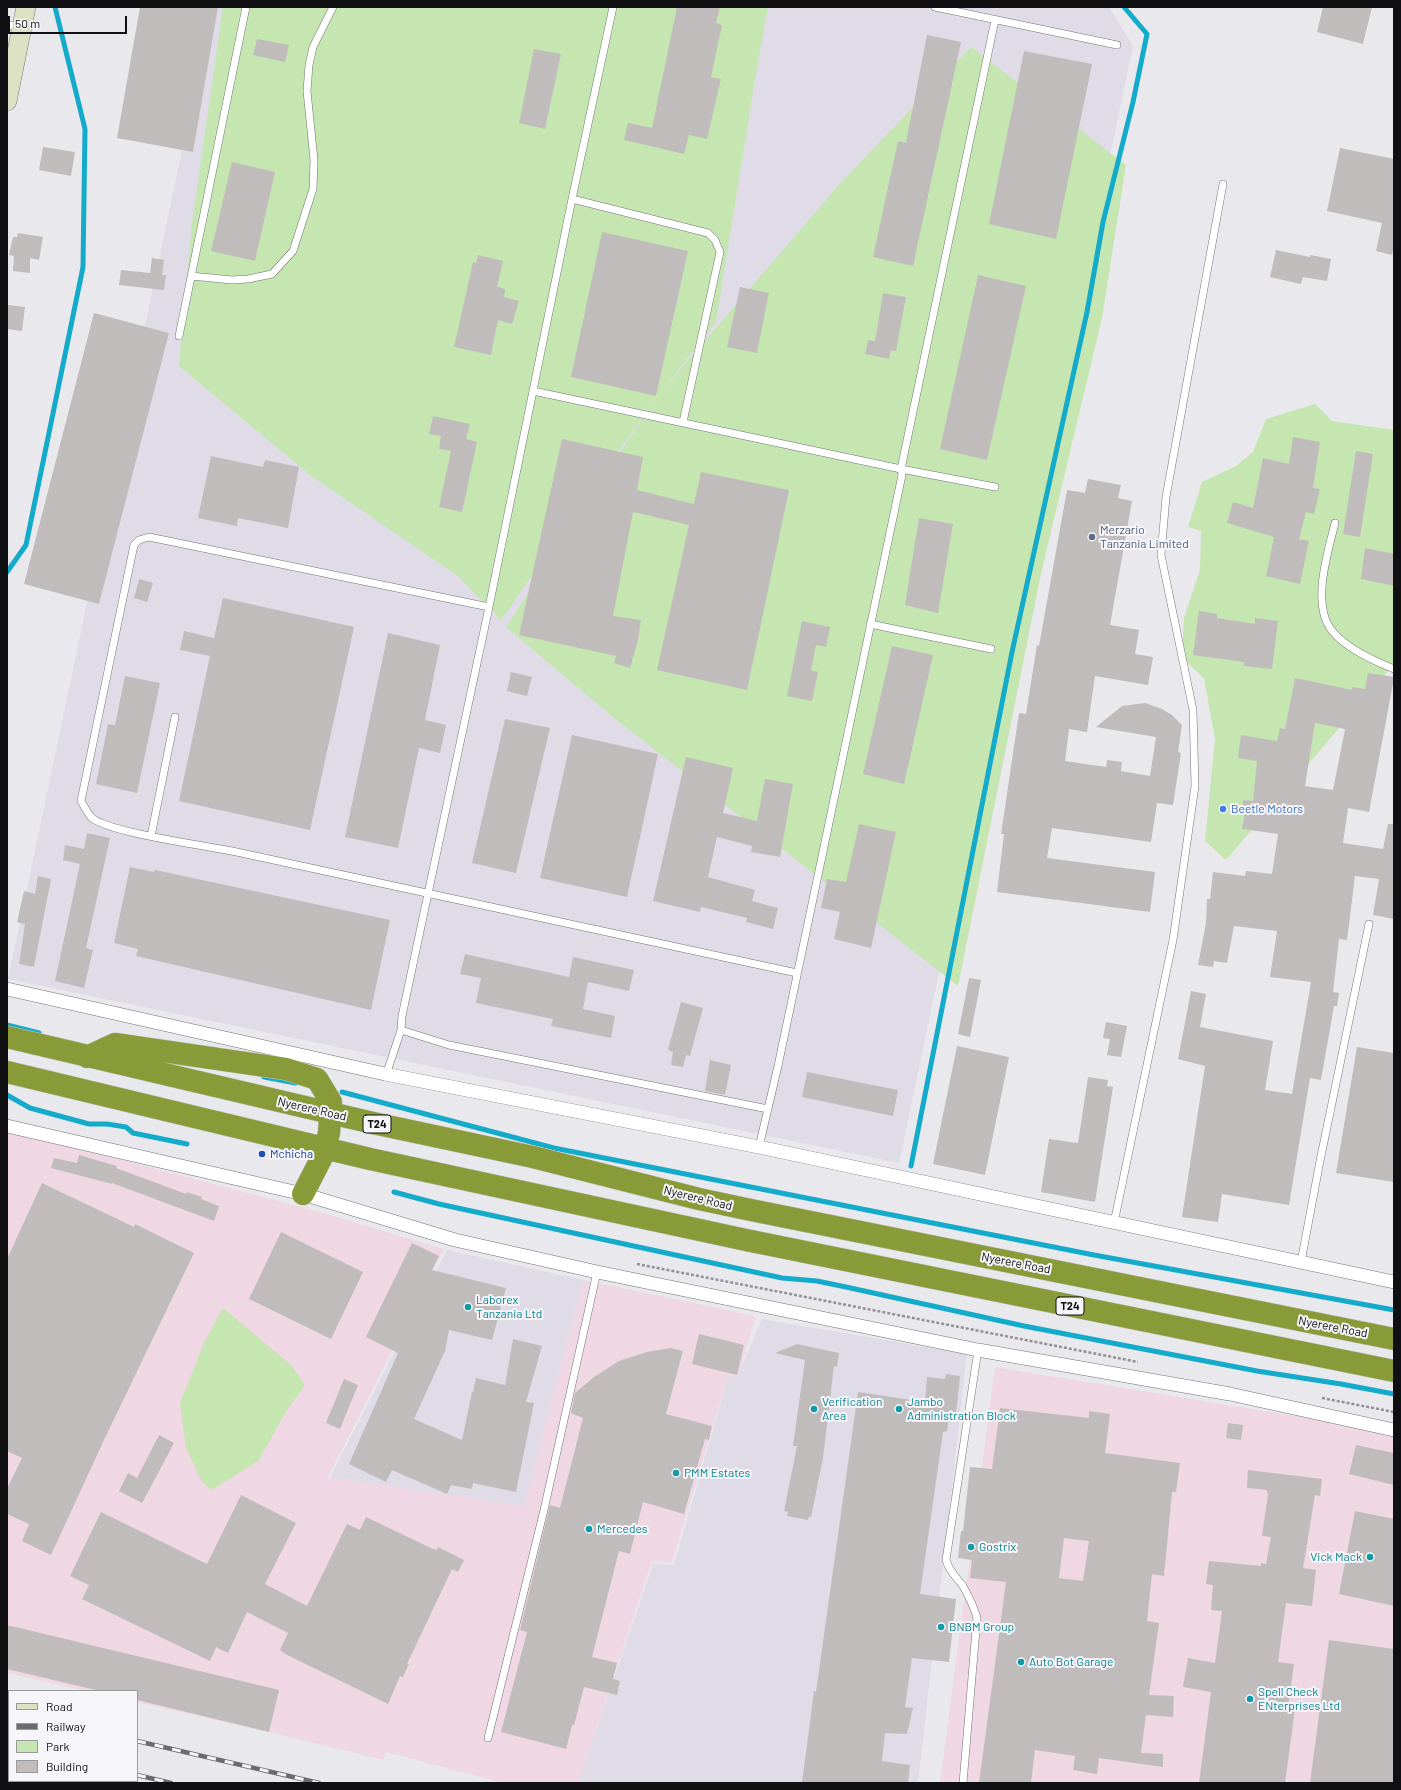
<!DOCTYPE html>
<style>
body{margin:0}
#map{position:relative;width:1401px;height:1790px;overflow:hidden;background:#e9e8ec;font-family:Barlow,sans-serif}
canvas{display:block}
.frame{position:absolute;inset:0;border:8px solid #100f11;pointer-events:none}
.legend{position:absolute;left:8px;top:1690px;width:130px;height:92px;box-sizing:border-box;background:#f6f5f9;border:1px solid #9a999c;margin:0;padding:5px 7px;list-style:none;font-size:12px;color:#100f11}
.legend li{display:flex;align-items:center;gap:8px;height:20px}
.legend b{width:20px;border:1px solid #9a999c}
.scale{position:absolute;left:8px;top:16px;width:119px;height:18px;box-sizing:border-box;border:2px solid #100f11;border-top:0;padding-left:5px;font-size:12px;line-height:14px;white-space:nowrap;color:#100f11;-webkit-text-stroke:3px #f6f5f9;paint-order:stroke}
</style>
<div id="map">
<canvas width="1401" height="1790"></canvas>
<div class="frame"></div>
<ul class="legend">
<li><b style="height:5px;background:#dce1c3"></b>Road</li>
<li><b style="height:5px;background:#6b6a6d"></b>Railway</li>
<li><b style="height:11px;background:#c5e6b1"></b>Park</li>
<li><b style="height:11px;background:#c1bcbc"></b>Building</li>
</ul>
<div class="scale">50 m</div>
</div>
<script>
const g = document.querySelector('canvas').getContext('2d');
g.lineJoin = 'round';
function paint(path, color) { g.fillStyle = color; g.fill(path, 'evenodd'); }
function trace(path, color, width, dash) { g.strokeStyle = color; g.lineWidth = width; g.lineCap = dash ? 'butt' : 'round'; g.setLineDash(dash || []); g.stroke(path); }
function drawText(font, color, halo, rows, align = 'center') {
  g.font = font + ' Barlow,sans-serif'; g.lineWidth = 4; g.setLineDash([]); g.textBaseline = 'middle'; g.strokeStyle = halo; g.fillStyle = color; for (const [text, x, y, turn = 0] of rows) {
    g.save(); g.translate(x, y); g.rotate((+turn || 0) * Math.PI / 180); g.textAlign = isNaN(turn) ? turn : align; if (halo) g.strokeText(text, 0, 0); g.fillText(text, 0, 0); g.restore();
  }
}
const built = new Path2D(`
 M212,7h897l24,39 -234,1117 -891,-184z
 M447,1250l136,30 -59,227 -194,-30z
 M762,1319l205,35 -49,429h-340l75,-219 21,1 55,-191 9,1z`);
const industrial = new Path2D(`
 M7,1130l302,79 135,40 -116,228 196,29 59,-226 173,36 -18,61 -10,-1 -56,186 -20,-1 -74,222h-75l-117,-31 -3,8 -105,-26 -141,-32v-11h-51l-79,-18z
 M995,1367l349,57 50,11v348h-454z`);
const green = new Path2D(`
 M223,7h545l-13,72 -39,243 -61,77 -154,221 -43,-44 -148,-101 -131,-109 13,-143z
 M971,47l155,118 -24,153 -60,251 -84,417 -344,-268 -108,-91 152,-232 187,-217z
 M1315,404l17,17 62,9v234l-168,196 -21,-19 10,-102 -11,-61 -22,-20 2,-40 16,-48 1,-39 -13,-4 14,-45 34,-16 17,-14 13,-33z
 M223,1308l69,58 13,19 -18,25 -29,51 -46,29 -10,-8 -16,-34 -6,-45 25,-62z`);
const stream = new Path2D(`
 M7,572l19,-27 57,-278 2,-138 -30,-122
 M7,1025l32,8
 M264,1077l32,6
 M342,1092l212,56 540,107 300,55
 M7,1095l23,13 59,16h18l19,3 7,6 54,11
 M911,1166l101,-514 75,-340 16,-90 30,-120 14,-68 -23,-27
 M394,1192l45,12 343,74 35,3 29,6 178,39 233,45 84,13 53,10
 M7,1780h2
 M13,1781l9,2`);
const building = new Path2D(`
 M140,7h78l-25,145 -76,-14z
 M677,7h43l-4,16 6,2 -11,52 10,2 -14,60 -18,-4 -5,19 -60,-14 4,-17 24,5z
 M1323,7h49l-9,37 -46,-12z
 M927,35l34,7 -48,224 -40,-9 25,-116 8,2z
 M257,39l32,6 -4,17 -32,-7z
 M534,49l27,5 -16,75 -26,-6z
 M1024,51l68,13 -36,175 -67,-15z
 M43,147l32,5 -4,24 -32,-6z
 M1340,148l54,11v86l-2,10 -16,-4 6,-28 -55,-12z
 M232,162l43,10 -20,89 -44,-10z
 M602,232l86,19 -32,145 -85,-19z
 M18,233l25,4 -4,23 -9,-2v15l-17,-2 1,-15 -5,-1 4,-18h4z
 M1276,250l34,7v-2l21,4 -4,22 -24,-4 -2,7 -31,-7z
 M478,255l25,6 -6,26 8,2 -1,8 15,4 -7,23 -14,-4 -7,35 -37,-8 19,-85 3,1z
 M152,258l12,2 -2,15h4l-2,15 -45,-5 2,-15 29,3z
 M978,275l48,11 -39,174 -47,-11z
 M740,287l29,6 -12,60 -30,-6z
 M883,293l23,4 -10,54 -5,-1 -2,9 -24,-5 3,-14 7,1z
 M8,305l17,2 -3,24 -15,-2z
 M94,313l75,20 -70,271 -75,-20z
 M433,416l37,8 -4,15 11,3 -15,70 -23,-5 12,-56 -12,-2 2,-13 -12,-2z
 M1293,437l27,5 -7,46 7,1 -6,25 -8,-2 -7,27 10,2 -9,43 -34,-8 8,-39 -47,-14 6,-21 20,6 10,-50 26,6z
 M562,439l81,18 -6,33 57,14 7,-32 88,18 -42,200 -90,-20 32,-145 -56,-13 -20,104 28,4 -3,20 -8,28 -16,-5 2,-7 -97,-21z
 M1356,451l17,3 -13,83 -17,-3z
 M211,456l52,11 2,-7 34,7 -11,61 -50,-10 -1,8 -39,-8z
 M1088,479l33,6 -3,13 14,3 -22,124 29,5 -4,24 18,3 -5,28 -53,-9 -8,56 -18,-3 -4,32 41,6 1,-7 15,2 -1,9 29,5 6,-39 -60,-10 26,-21 23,-3 17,6 10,6 10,10 -4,27 3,1 -8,52 -16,-2 -6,39 -99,-14 -5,30 108,14 -5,40 -153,-20 7,-58h-3l18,-121 7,1 11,-69 2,1 28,-156 18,3z
 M919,518l34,6 -15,89 -33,-8z
 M1365,548l29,6v32l-33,-7z
 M139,579l14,4 -6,19 -13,-4z
 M223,598l131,29 -44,203 -131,-29 31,-145 -30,-6 4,-19 30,7z
 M1199,611l18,3v4l38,6v-6l23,3 -6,48 -28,-3v-4l-51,-7z
 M802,621l28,6 -4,20 -10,-2 -5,25 7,2 -6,29 -25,-5z
 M388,633l52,12 -15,75 21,5 -6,28 -21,-5 -21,100 -53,-11z
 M892,646l41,9 -29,129 -41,-10z
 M511,672l21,5 -5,19 -20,-5z
 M1368,673l26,4v1l-25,134 -21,-4 -5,35 40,6 5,-25h6v95l-21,-4 6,-36 -24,-3 -8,64 -8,-1 -6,53 6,1 -2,13h-3l-13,74 -11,-2 -21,127 -67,-11 -4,28 -36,-5 23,-151 -27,-7 13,-68 15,3 -6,33 73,14 -8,49 27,4 19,-112 -41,-5 7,-46 -43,-5 -7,37 -13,-2 -1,6 -15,-2 8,-42 1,-24h3l3,-27 32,4 1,-5 26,3 6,-40 -36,-5 3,-17h-3l1,-12 10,1 4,-40 -19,-3 3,-23 36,6 3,-13 5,1 10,-51 57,12v-3l13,2zM1315,723l30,6 -12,61 -28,-4z
 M125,676l35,7 -23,110 -41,-9 12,-60 7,1z
 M505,719l45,9 -34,145 -44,-10z
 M572,735l86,19 -31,143 -87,-19z
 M686,757l47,11 -10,45 34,8 8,-42 28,5 -13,73 -29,-5 1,-6 -35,-9 -9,40 47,13 -3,11 26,7 -5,21 -27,-7 1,-4 -46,-11 -1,5 -47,-11z
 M859,824l37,8 -25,116 -37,-9 6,-27 -19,-4 6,-29 19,3z
 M87,833l23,5 -24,110 7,2 -9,38 -29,-7 25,-117 -17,-4 2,-15 19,4z
 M130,867l24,5 1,-2 235,50 -19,90 -235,-54 2,-7 -24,-6z
 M38,876l13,3 -17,88 -15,-3 6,-40 -8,-2 7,-31 11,3z
 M465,954l104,23 4,-20 61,13 -5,21 -41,-9 -5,27 32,7 -4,22 -60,-12 2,-7 -77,-16 5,-25 -21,-4z
 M969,978l12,2 -11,57 -12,-3z
 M681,1002l22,6 -13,48 -4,-1 -3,12 -12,-2 2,-13 -5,-2z
 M1106,1022l21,4 -6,31 -14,-2 3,-16 -7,-1z
 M957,1046l52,11 -24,118 -52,-11z
 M1357,1047l37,6v129l-58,-9z
 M710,1060l21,5 -6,30 -20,-4z
 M807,1072l91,18 -5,26 -91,-19z
 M1088,1077l20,3 -1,6 6,1 -18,115 -54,-10 8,-53 29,4z
 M79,1155l38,11 -1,2 70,26 1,-2 15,5 -1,2 18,7 -5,15 -102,-38v1l-61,-16 3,-10 23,5z
 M42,1183l92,44 1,-3 59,29 -91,189 -52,113 -29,-14 7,-17 -22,-10v-25l15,-31 -15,-7v-192z
 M281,1232l82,40 -32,67 -82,-40z
 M412,1243l27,13 -7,14 74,18 -14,52 -43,-10 -4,21 -31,68 48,21 10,-48h1l3,-14 29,7 8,-46 29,7 -16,56 8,1 -18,89 -43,-9 -1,6 -21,-4 -4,9 -55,-24 -6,12 -37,-18 49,-111 -32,-16z
 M699,1334l45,11 -7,30 -45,-11z
 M797,1344l42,9 -2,14 -3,-1 -11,92 -12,59 -2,-1 -1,4 -21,-4 1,-4 -4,-1 13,-65h-4l12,-86 -30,-7z
 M671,1348l12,3 -17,63 46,12 -3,14 -4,-1 -21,75 -41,-12 -13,52 -11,-3 -27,106 25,6 -4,16 7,2 -3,14 -33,-8 -10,38h-2l-6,24 -65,-17 26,-100 -7,-2 30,-125 10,3 23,-90 -12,-5 4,-20 19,-16 25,-16 28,-9z
 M946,1374l14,2 -3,30 -2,13 -6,-1 -2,13 -4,1 -23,162 36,5 -7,63 -37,-4 -7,49 8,1 -6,26 -22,-1 -3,28 28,4 -2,18h-106l12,-92 2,1 42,-300 67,10 2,-25 18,2z
 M344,1379l14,6 -18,44 -14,-6z
 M1000,1408l89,10v-7l21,3 -5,39 75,10 -4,29h-4l-8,84 -12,-2 -5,47 12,2 -10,72 25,1 -1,21 -27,-2 -5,38 22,1v13l-64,-9 -2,16 -24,-4 2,-14 -40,-6 -4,33h-52l27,-201 -36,-4 2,-18 -14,-2 3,-27h2l7,-64 22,2zM1064,1538l25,3 -6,40 -24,-3z
 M1228,1423l15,2 -2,15 -15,-2z
 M159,1435l15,8 -32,60 -23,-12 9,-18 9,5z
 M1356,1445l38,8v32l-45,-11z
 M1248,1470l74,9 -2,17 -5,-1 -12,73 13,2 -4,36 -26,-3 -8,59 16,2 -6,44 7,1 -10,74h-86l12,-91 -28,-5 5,-29 27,5 7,-52 -11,-1 2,-25 -7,-1 3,-23 52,5v-3l5,1 5,-27 -9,-1 6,-41 -1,-5 -20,-2z
 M241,1495l55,28 -31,61 42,22 40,-82 13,6 6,-13 65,31 6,2 1,-3 26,13 -6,12 -6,-3 -45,95h2l-6,13 -3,-1 -12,28 -103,-50 -5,-4 8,-17 -41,-21 -19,41 -12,-6 -6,14 -128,-62 7,-14 -19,-9 31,-64 106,52z
 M1355,1511l39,8v87l-55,-12z
 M7,1625l272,65 -10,42 -132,-32v-9h-37l-93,-22z
 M1329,1640l65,9v134h-84z`);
const path = new Path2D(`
 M637,1264l501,98
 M1322,1398l72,14`);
const lane = new Path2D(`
 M935,7l182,38
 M7,24l14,5
 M572,199l136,34 7,7 5,12 -37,170
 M191,276l41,4 16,-1 24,-5 21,-23 20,-62 1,-29 -7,-69 2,-26 4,-18 20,-40
 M179,336l67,-329
 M533,391l368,78 94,18
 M1335,523c-7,29 -23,78 -5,105 12,18 44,33 64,41
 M489,607l-340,-70 -10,3 -5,5 -53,256c3,5 6,11 10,16 14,15 116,29 141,34l565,122
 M870,624l121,25
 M151,836l24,-119
 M401,1030l48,15 319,64
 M386,1075l15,-45 1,-14 87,-409 83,-408 41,-192
 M759,1147l19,-81 124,-591 -1,-6 94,-449
 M1114,1223l59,-283 22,-154 -2,-76 -32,-155 5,-58 57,-313
 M1301,1262l19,-101 49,-237
 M488,1738l56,-228 53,-238
 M7,1765l2,1
 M80,1781l9,2
 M963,1783l14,-165c-3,-12 -8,-21 -14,-32 -7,-9 -14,-15 -17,-26l32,-210`);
const street = new Path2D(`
 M7,989l378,85 374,73 635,135
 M7,1126l296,68 152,46 142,32 381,78 252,44 164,36`);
const secondary = new Path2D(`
 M7,101l19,-94`);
const highway = new Path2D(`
 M7,1037l366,86 160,34 166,42 47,10 648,130
 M87,1057l28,-13 171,25 31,10 14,23 -2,31 -6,22 -20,39
 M7,1072l363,87 376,81 648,131`);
const rail = new Path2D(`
 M7,1710l2,1
 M137,1741l182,42
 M7,1745l2,1
 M137,1775l34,8`);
const markers = [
 [1092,537,4,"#5c6f8a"],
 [1223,809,4,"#3f7fe0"],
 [262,1154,4,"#1a4fb4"],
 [468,1307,4,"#0f9aa8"],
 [814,1409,4,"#0f9aa8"],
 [899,1409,4,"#0f9aa8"],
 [676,1473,4,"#0f9aa8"],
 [589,1529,4,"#0f9aa8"],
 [971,1547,4,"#0f9aa8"],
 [1370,1557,4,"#0f9aa8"],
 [941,1627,4,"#0f9aa8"],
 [1021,1662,4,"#0f9aa8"],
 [1250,1699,4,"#0f9aa8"]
];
const shields = [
 [377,1124,28],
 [1070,1306,28]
];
const shieldNames = [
 ["T24",377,1124],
 ["T24",1070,1306]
];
const serviceNames = [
 ["Merzario",1100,530],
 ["Tanzania Limited",1100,544]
];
const shopNames = [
 ["Beetle Motors",1231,809]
];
const streetNames = [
 ["Nyerere Road",312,1109,13],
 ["Nyerere Road",698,1198,14],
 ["Nyerere Road",1016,1263,11],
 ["Nyerere Road",1333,1327,11]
];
const transitNames = [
 ["Mchicha",270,1154]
];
const cultureNames = [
 ["Laborex",476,1300],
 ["Tanzania Ltd",476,1314],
 ["Verification",822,1402],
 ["Area",822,1416],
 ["Jambo",907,1402],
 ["Administration Block",907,1416],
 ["PMM Estates",684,1473],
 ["Mercedes",597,1529],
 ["Gostrix",979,1547],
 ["Vick Mack",1362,1557,"right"],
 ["BNBM Group",949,1627],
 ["Auto Bot Garage",1029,1662],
 ["Spell Check",1258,1692],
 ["ENterprises Ltd",1258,1706]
];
paint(built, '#dfdce7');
paint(industrial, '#efd7e3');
paint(green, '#c5e6b1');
trace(stream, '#14abcb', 5);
paint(building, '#c1bcbc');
trace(lane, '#747376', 8);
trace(street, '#747376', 14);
trace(secondary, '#747376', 20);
trace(highway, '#c6c5c6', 23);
trace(path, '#929195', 2.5, [3, 2]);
trace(lane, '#fff', 7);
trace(street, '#fff', 13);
trace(secondary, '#dce1c3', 19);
trace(highway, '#899b38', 22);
trace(rail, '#6b6a6d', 4.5);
trace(rail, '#f6f5f9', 3, [9]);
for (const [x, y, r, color] of markers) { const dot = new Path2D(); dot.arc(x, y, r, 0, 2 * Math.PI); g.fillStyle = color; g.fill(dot); trace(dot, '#f6f5f9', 1.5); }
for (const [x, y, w] of shields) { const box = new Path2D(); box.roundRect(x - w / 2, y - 9, w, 18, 3); g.fillStyle = '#f6f5f9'; g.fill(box); trace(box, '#100f11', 1); }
drawText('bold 11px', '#100f11', null, shieldNames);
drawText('12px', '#4e5e75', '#f6f5f9', serviceNames, 'left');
drawText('12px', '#366cbe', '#f6f5f9', shopNames, 'left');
drawText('12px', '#100f11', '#f6f5f9', streetNames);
drawText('12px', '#164399', '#f6f5f9', transitNames, 'left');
drawText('12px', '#0d838f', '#f6f5f9', cultureNames, 'left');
</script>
